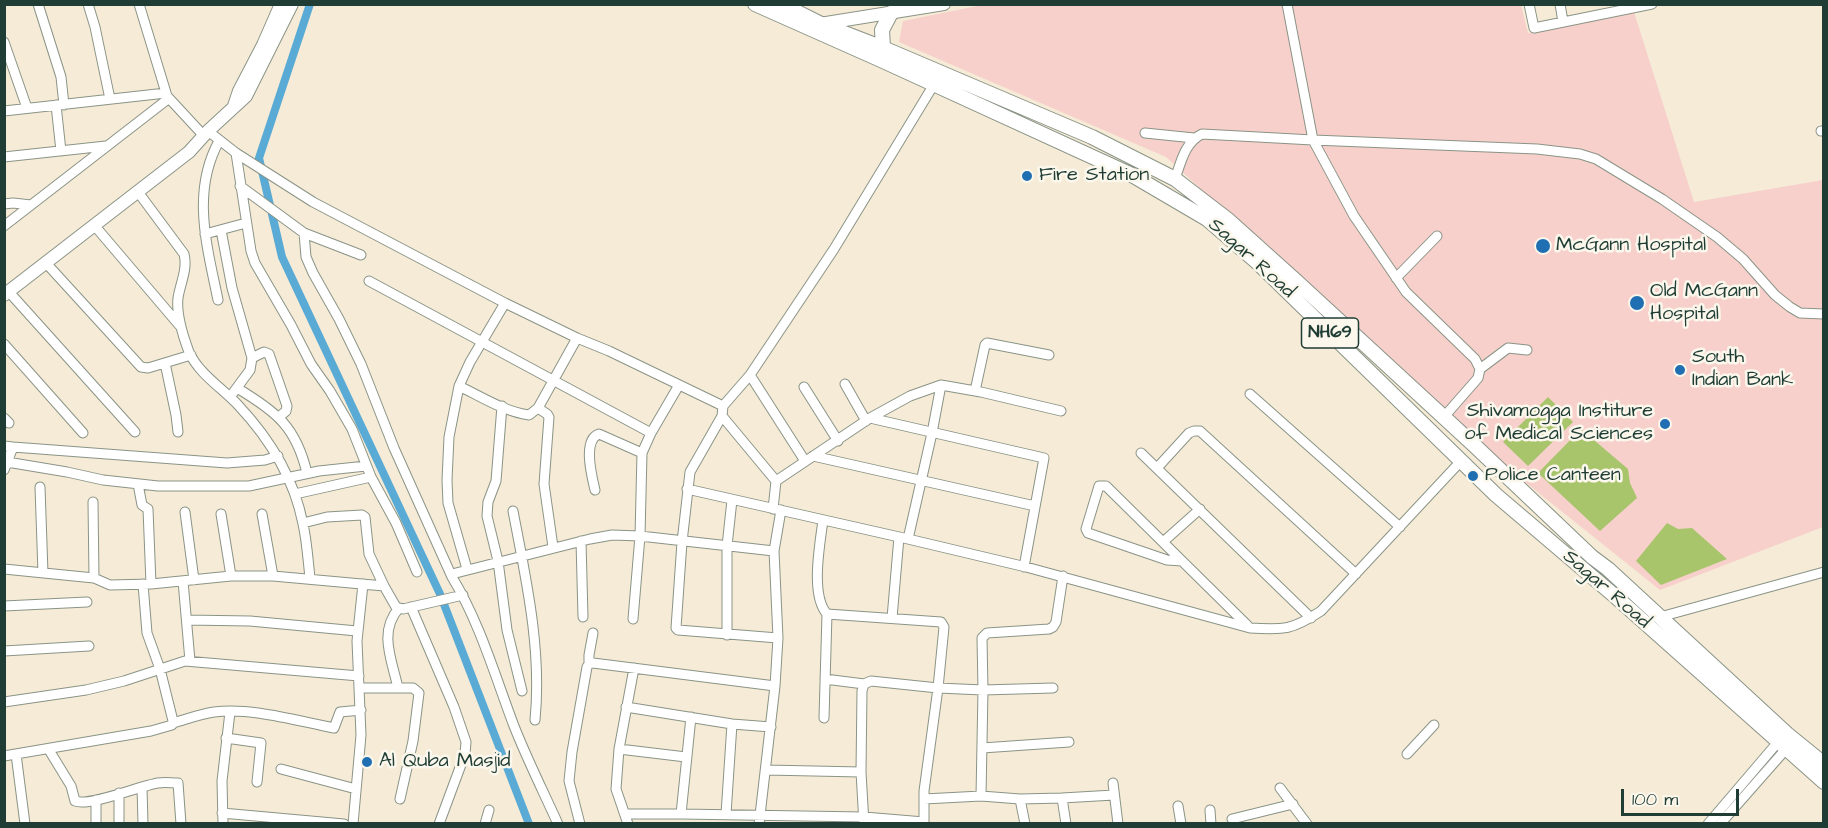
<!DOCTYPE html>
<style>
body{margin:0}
#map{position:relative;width:1828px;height:828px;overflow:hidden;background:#f6ebd7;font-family:"Architects Daughter",sans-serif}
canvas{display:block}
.frame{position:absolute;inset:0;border:6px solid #1f3d34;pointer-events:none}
.scale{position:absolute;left:1621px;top:789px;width:118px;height:27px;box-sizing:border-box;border:3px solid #1f3d34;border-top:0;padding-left:8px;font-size:18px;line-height:21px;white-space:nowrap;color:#1f3d34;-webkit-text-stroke:4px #fbf7ec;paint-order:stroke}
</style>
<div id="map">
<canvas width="1828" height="828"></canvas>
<div class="frame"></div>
<div class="scale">100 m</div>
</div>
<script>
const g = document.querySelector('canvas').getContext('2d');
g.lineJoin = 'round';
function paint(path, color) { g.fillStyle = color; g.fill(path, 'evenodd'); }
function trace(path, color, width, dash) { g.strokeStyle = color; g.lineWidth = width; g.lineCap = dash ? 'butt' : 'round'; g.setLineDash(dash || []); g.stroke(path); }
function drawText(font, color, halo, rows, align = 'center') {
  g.font = font + ' "Architects Daughter",sans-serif'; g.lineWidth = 5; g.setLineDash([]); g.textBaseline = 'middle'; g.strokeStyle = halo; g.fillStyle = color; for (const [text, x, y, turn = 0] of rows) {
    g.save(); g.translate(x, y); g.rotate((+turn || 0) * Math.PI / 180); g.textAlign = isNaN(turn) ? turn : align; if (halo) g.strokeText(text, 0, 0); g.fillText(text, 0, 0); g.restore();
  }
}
const built = new Path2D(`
 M982,5h539l7,28 106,-21 60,190 129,-22v347l-163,63 -180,-144 -314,-289 -267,-115 4,-21z`);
const green = new Path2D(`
 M1548,397l25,25 -45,44 -25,-24z
 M1581,429l47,40 2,14 7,15 -37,33 -62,-58z
 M1667,523l11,6 14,-1 35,31 -66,26 -25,-24z`);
const canal = new Path2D(`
 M310,4l-51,154 23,99 158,337 89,230`);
const minor = new Path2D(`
 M38,4l23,73 3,28
 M88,4l7,23 15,72
 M139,4l28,92 37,40
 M1287,4l26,136 224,9 43,5 16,5 66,40 55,38 26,22 32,36 15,12 10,6 24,1
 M1529,4l5,24 118,-24
 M1560,4l3,18
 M4,42l23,66
 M56,105l5,46
 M4,111l162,-18
 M208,131l28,22 77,49 192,101 72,35 32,13 114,55
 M1821,131h3
 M1145,133l49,5
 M236,153l15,98 4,12 36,62 20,39 19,27 22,38 19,48 25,46 21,49
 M4,157l102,-11
 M1175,179c6,-17 10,-37 27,-45l111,6 41,76 52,76 69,67 5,10 -2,9 -35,40
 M240,186l64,47 57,22
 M138,192l46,62c4,15 -4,30 -6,44 -2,17 5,38 11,54 10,22 33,36 49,53 32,34 56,73 65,119 4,18 5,36 7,54
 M4,204l9,-1 18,2
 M94,225l86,101
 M4,226l164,-127
 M221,230l11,58 20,70 -2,12 -20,27
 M304,233l2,24 7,16 26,46 22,45 33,84 58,129c28,46 43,99 62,149 13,33 29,65 44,98
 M205,234l41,-11
 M46,263l95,104 7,1 43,-13
 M1396,278l41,-42
 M369,281l282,152
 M9,292l126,140
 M218,300c-11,-54 -27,-108 1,-159
 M4,344l79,89
 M252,358l12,-6 5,2 18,52 -1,5 -7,6
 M165,363l11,52 2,17
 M1480,369l28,-21 19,2
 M750,375l55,86
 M845,384l21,37
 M459,386c21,10 46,26 70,29l9,-7 9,6 2,3 -5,67 9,63
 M804,387l34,54
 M237,388c40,24 59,39 70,85
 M975,391l10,-46 2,-2 62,12
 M1250,394l150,133
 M502,406l-6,75 -8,21 -1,14 11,45 9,69 15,61
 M538,408l39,-70
 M722,416l54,65 -3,28
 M4,418l5,5
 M870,418l174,40 -20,109
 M4,446l9,1 -9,23
 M13,447l214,16 38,-3 13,-4
 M1141,453l170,165
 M813,456l222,50
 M7,462l60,10 36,8 55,6h91l70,-15 47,-5
 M1157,468l32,-35 5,-2h6l156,143
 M776,481l94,-63 40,-22 31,-11 40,7 80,19
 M138,484l4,21 6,4 3,75
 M40,487l3,86
 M687,489l221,50 118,28 224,61c35,2 42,2 71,-17l140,-150
 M595,490c-3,-13 -13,-50 4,-56l43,19
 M295,494l76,-17
 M93,502l1,76
 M513,511c13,68 29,139 22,209
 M185,512l9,68
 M221,514l10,62
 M262,514l11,62
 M823,520c-3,24 -13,75 4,94
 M303,523l24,-6 35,-2 3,2 4,37 15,32 12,21 7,2 60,-14
 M908,539l24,-106 9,-48
 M581,541l2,76
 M1163,542l37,-33
 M1182,561l-15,-1 -79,-27 -2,-4 13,-43h7l142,140
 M4,569l90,9 16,7 41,-1 80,-8h42l111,10
 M467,569l-19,-66 -1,-23 2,-43 10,-51 11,-24 35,-59
 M452,574l138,-35 22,-4 28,1 134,15
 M183,581l7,80
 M4,606l83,-4
 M411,607l43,100 12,35 -1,12 -26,70
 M1660,617l164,-45
 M892,618l7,-81
 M633,619l7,-83 2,-83 9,-20 28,-48
 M187,620l63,1 107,10
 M727,635v-89l5,-46
 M778,638l-100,-8 -2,-2 6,-86 8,-70 32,-56 1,-10 27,-31 84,-126 102,-168
 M4,651l85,-5
 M589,664v-9l4,-22
 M825,679l39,5 7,-3 67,7 45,2 70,-2
 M864,684l-2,7 -1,81 3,52
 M360,688h53l6,5 -6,48 -13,58
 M398,688c-6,-28 -20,-56 1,-80
 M4,702l82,-12 38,-9 61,-20 174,15
 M626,707l106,17 39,3
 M691,717l-10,97 183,3 60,5
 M824,718l3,-104 114,8 3,5 -6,61 -14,103v33
 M173,723c14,-4 27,-9 41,-11 37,-5 83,9 120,16l6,-16 21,-2
 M226,738l35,5 -4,39
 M982,748l87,-6
 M619,749l67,8
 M49,750l22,36 4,15c14,6 64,-15 83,-18 7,-1 13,0 20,0l3,41
 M16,754l9,70
 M1407,754l27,-29
 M4,756l147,-25 21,-6 1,-4 -13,-52 -13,-36 -4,-49
 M281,769l75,20
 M766,770l95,2
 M1113,783l5,41
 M142,787l1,37
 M1280,788l27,36
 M981,796l2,-106 -1,-52 5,-5 62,-4 4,-2 3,-5 7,-46
 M1062,798l4,26
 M924,799l57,-3 39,3 42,-1 52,-3
 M1020,799l5,25
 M1178,806l3,18
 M1210,810l1,14
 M222,813l122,11
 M625,814h56
 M726,814l6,-90
 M1232,819l61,-15
 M96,824v-24
 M119,824v-31
 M223,824l-1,-43 8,-69
 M353,824l8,-89 -4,-94 6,-57
 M485,824l4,-14
 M580,824l-11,-43 3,-29 15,-85 2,-3 4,-1 182,23
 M628,824l-12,-35 3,-40 15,-81
 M759,824l16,-138 3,-48 -4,-87 7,-41
 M1708,824l70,-82
 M1720,824l66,-75`);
const major = new Path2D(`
 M820,24l124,-20
 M234,106l5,-15 24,-46 18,-41
 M4,295l185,-143 19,-21 38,-35 46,-92`);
const highway = new Path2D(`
 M755,4l126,56 251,115 75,44 51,44 238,232 120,102 208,185
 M781,4l40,20 62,24 209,89 83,42 52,40 69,62 178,164 118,112 16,12 179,165 37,30
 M883,48l-1,-18 9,-17`);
const markers = [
 [1027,176,6,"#1f6fb2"],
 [1543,246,8,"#1f6fb2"],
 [1637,303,8,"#1f6fb2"],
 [1680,370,6,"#1f6fb2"],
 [1665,424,6,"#1f6fb2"],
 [1473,476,6,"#1f6fb2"],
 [367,762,6,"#1f6fb2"]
];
const shields = [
 [1330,333,57]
];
const shieldNames = [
 ["NH69",1330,333]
];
const poiNames = [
 ["Fire Station",1039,176],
 ["McGann Hospital",1556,246],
 ["Old McGann",1650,292],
 ["Hospital",1650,315],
 ["South",1692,358],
 ["Indian Bank",1692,381],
 ["Shivamogga Institure",1653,412,"right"],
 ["of Medical Sciences",1653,435,"right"],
 ["Police Canteen",1485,476],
 ["Al Quba Masjid",379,762]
];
const streetNames = [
 ["Sagar Road",1251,259,42],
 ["Sagar Road",1606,590,41]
];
paint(built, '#f7d0cb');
paint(green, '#a8c56b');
trace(canal, '#59aad4', 8);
trace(minor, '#8a9486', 11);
trace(major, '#8a9486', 14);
trace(highway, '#8a9486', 16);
trace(minor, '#fff', 9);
trace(major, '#fff', 12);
trace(highway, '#fff', 14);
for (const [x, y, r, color] of markers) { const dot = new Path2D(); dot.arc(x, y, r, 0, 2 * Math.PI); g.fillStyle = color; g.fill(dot); trace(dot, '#fbf7ec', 2); }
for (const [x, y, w] of shields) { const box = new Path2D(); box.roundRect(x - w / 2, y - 15, w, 30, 4.5); g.fillStyle = '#fbf7ec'; g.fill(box); trace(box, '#1f3d34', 1.5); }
drawText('bold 18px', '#1f3d34', null, shieldNames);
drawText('20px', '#1f3d34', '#fbf7ec', poiNames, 'left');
drawText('20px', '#1f3d34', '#fbf7ec', streetNames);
</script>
